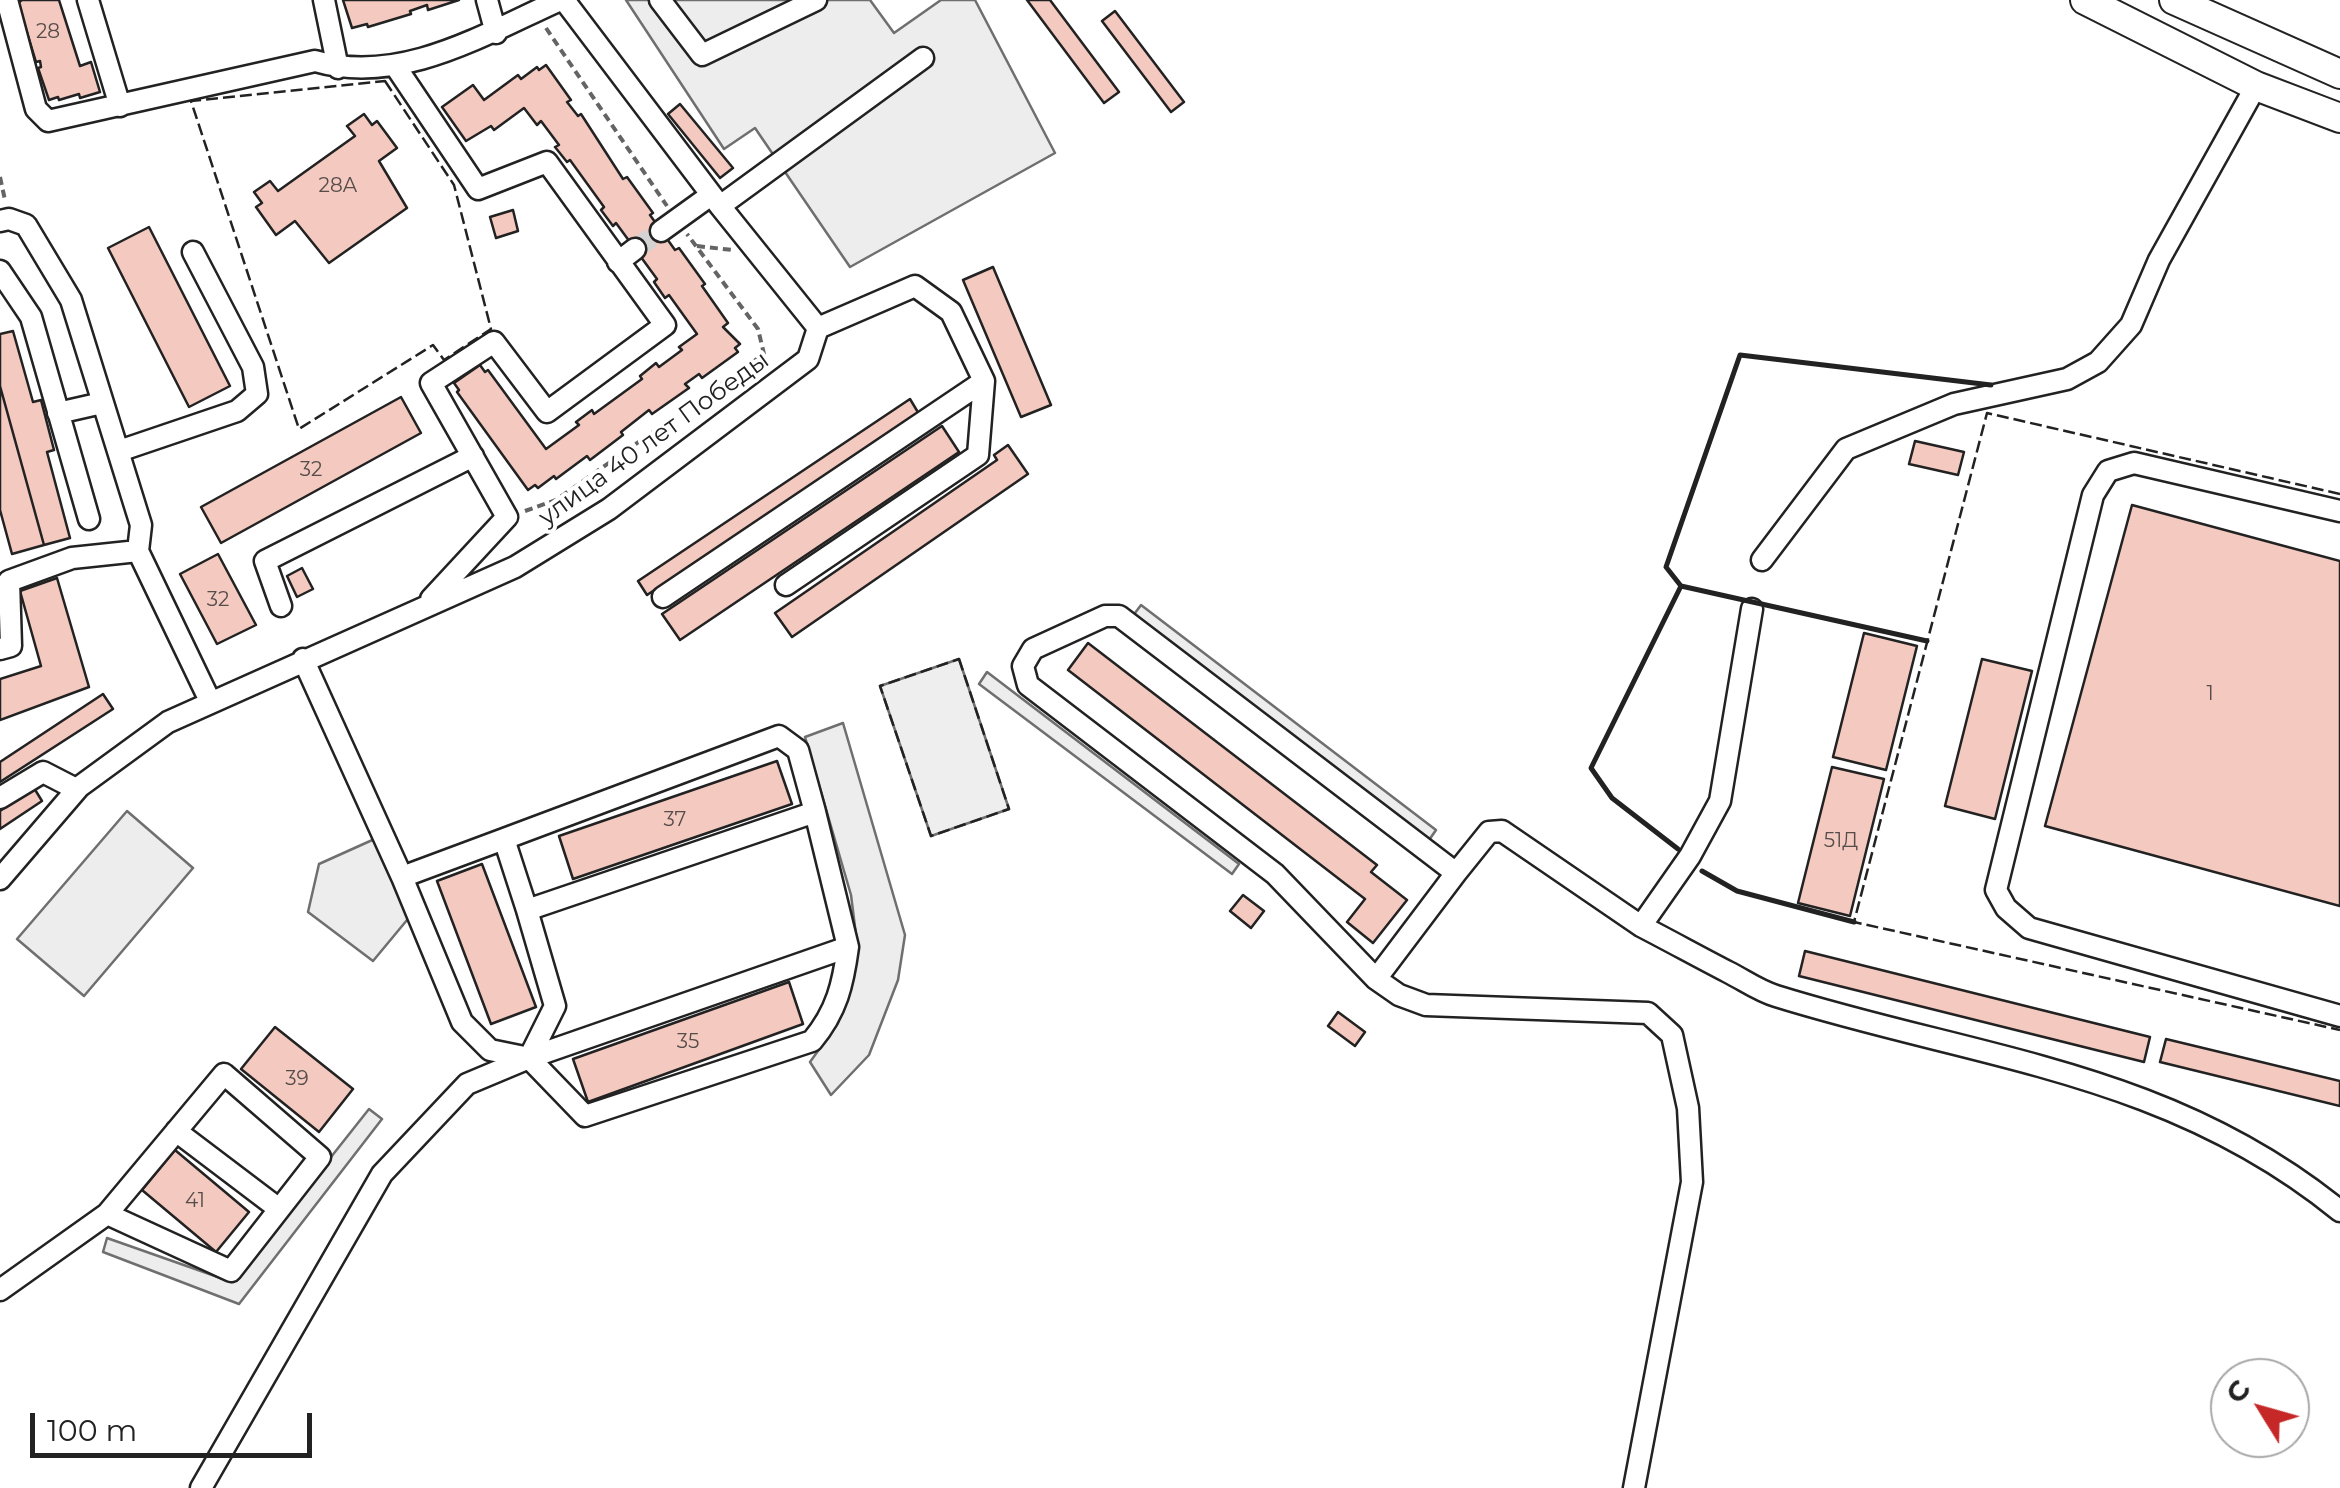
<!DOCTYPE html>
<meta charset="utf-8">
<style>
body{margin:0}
#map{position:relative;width:2340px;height:1488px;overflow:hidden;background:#fff;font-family:Montserrat,sans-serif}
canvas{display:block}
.north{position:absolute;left:2210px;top:1358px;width:100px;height:100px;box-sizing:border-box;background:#fff;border:2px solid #a7a7a7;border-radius:50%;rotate:307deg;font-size:28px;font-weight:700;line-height:40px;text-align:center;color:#222}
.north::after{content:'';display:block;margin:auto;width:35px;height:45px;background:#c62828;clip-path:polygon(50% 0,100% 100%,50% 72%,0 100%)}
.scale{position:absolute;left:30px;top:1413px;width:282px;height:45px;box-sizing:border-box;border:5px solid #222;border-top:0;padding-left:12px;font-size:30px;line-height:35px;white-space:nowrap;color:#222;-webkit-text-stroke:8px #fff;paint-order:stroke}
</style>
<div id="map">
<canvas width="2340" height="1488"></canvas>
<div class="north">С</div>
<div class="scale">100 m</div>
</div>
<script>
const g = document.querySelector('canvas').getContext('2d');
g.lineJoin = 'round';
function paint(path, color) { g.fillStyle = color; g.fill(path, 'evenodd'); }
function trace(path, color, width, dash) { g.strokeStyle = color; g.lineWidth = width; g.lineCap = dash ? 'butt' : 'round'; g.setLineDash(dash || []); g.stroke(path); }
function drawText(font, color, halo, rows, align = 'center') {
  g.font = font + ' Montserrat,sans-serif'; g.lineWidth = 8; g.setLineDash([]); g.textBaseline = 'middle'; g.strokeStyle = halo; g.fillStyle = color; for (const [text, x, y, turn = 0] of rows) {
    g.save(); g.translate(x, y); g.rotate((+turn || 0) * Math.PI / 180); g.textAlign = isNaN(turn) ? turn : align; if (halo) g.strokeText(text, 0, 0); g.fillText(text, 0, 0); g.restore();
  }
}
const green = new Path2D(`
 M959,659l50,150 -78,27 -51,-150z`);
const parking = new Path2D(`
 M626,0h244l24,33 47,-33h34l80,153 -205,114 -95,-139 -31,21z
 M1141,605l295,225 -9,13 -295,-226z
 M987,672l252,192 -7,10 -253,-190z
 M843,723l62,212 -7,45 -29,75 -38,40 -21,-33 28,-39 20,-72 -7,-56 -46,-158z
 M127,811l66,57 -109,128 -67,-57z
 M379,837l33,77 -39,47 -65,-49 11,-48z
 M369,1109l13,10 -143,185 -136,-52 4,-14 125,44z`);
const building = new Path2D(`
 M22,0h37l21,66 11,-4 9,30 -20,6 -1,-4 -20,6 -1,-3 -9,3 -11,-32 3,-1 -1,-6 -4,1 -18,-59z
 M343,0h116l-31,10 -1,-5 -17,6 1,3 -43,13 -1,-3 -15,4z
 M1027,0h23l69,92 -15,11z
 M1115,11l69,91 -13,10 -69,-91z
 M546,65l25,35 -4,2 11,14 3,-2 42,65 4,-2 26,36 -3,2 25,35 4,-2 26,36 -3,2 26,37 -5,4 17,17 -5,4 3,4 -36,26 -3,-4 -14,10 4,4 -37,26 -3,-4 -28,22 2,3 -33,25 -3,-4 -31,23 -2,-3 -16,12 -3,-3 -7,5 -71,-98 2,-2 -5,-7 26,-18 5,7 3,-2 58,79 33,-24 -3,-3 16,-12 2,4 48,-35 -2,-3 16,-13 3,4 23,-17 -3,-3 18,-13 -28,-39 -4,3 -11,-16 3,-3 -41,-56 -3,3 -12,-16 3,-3 -34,-47 -3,2 -12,-15 4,-2 -18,-24 -4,4 -13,-17 -30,22 -3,-4 -25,15 -24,-34 31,-22 11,15 34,-25 3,4 16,-12 2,3z
 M680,104l53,64 -13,10 -52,-64z
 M364,114l8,11 5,-4 20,27 -18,13 28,47 -78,55 -34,-42 -19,14 -20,-28 6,-4 -8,-11 16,-11 8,10 77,-55 -8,-10z
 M513,210l5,21 -22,7 -6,-21z
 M149,227l81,159 -41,21 -81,-159z
 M993,267l58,138 -30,12 -58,-137z
 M13,331l20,71 8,-2 13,50 -7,2 23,86 -26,7 -44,-159v-52z
 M0,386l44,159 -32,9 -12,-44z
 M401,397l20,36 -200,110 -20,-36z
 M910,399l9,15 -272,181 -9,-14z
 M942,426l17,26 -279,188 -18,-26z
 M1915,441l49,11 -6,23 -49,-11z
 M1008,445l20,29 -236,163 -17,-24 222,-153 -3,-5z
 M2132,505l208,56v345l-295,-80z
 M218,554l38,71 -39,19 -37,-70z
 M302,568l11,21 -16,8 -10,-21z
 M57,578l32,109 -89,33v-41l41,-13 -21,-75z
 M1864,633l53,13 -31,124 -53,-13z
 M1088,643l289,222 -6,7 36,28 -34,43 -26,-21 18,-23 -297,-229z
 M1982,659l50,12 -37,148 -50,-13z
 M103,694l10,15 -113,73v-20z
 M777,761l15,43 -219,75 -14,-43z
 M1832,767l52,12 -34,137 -52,-13z
 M34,788l8,13 -42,28v-18z
 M482,864l54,143 -45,17 -54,-143z
 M1243,895l21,16 -13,17 -21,-17z
 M1805,951l345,86 -6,25 -345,-86z
 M789,982l14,42 -215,78 -15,-43z
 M1338,1012l27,20 -10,14 -27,-20z
 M275,1027l78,62 -34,43 -78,-63z
 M2166,1039l174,42v25l-180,-44z
 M175,1150l74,62 -33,40 -74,-62z`);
const minorTunnel = new Path2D(`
 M635,249l26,-18`);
const path = new Path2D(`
 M546,28l121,178
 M0,177l5,23
 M697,246l35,4
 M525,511l31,-11 208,-146 -6,-25 -71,-95`);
const minor = new Path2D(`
 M7,0l29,109 12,12 267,-60c86,25 169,-27 245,-61
 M88,0l32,106
 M324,0l14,68
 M487,0l9,33
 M660,0l42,55 114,-55
 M396,67l82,122 69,-27 118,163 -118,87 -53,-70 -63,41 76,134 -76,82
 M720,206l203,-148
 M0,221l9,-2 17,6 45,75 70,225 -3,26 72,150
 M661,231l50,-36
 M618,262l17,-13
 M0,271l31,46 58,202
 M58,413l44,-10
 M119,451l118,-40 20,-17 -4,-27 -60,-115
 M2340,511l-206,-48 -26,8 -15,24 -97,395 10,18 23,20 311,88
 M1762,560l84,-111 108,-45 113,-25 31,-17 33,-37 28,-65 97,-174
 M786,585l192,-130 6,-74 -33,-69 -36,-26 -97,42
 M663,597l321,-216
 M281,606l-16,-45 208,-105
 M1752,609l-32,192 -30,55 -49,70c29,15 58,31 87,46 16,8 31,19 48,24 202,63 392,75 564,215
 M0,649l11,-3 -2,-65 63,-23 66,-7
 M303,659l99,218 60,145 28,28 39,8 56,58 227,-75c25,-30 31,-57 36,-94
 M0,798l43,-26 33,17
 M504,839l275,-103 19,14 17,62
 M1456,873l33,-41 13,-1 139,95
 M402,877l102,-38 23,71
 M0,879l79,-92 89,-65 347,-155 94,-58 199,-150 10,-31 -98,-122 -156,-206
 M1376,979l80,-106 -337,-257h-14l-72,33 -10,17 5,19 247,189 101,105 23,16 27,10 222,8 24,22 16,73 4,74 -58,306
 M176,1131l103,78
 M0,1290l107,-76 117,-140 96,83 -89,114 -124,-57
 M201,1488l181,-314 85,-90 62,-26 319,-111 -33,-135 -288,98 28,96 -26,52`);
const major = new Path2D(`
 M2085,0l171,86 84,32
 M2174,0l166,74`);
const fence = new Path2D(`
 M385,81l69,104 37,144 -47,31 -11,-15 -134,84 -108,-328z
 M2340,494l-353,-81 -133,509 486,108
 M959,659l50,150 -78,27 -51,-150z`);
const wall = new Path2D(`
 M1681,586l-15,-19 74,-212 251,30
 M1678,849l-66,-51 -21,-30 90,-182 246,55
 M1702,871l35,20 117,31`);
const numberNames = [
 ["28",48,32],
 ["28А",338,186],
 ["32",311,470],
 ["32",218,600],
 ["1",2210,694],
 ["37",675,820],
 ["51Д",1841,841],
 ["35",688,1042],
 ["39",297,1079],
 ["41",195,1201]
];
const streetNames = [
 ["улица 40 лет Победы",654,439,-36]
];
paint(green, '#eee');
trace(green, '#6f6f6f', 2.5);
paint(parking, '#ededed');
trace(parking, '#6f6f6f', 2.5);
paint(building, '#f3c9c0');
trace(building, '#222', 2.5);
trace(minorTunnel, '#d3d3d3', 20, [20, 10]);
trace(minor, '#222', 25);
trace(major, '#222', 32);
trace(path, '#646464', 4, [8, 5]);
trace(minor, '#fff', 20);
trace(major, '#fff', 28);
trace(fence, '#222', 2.5, [12, 5]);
trace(wall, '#222', 5);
drawText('20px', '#564c4a', null, numberNames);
drawText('25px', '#222', '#fff', streetNames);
</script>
